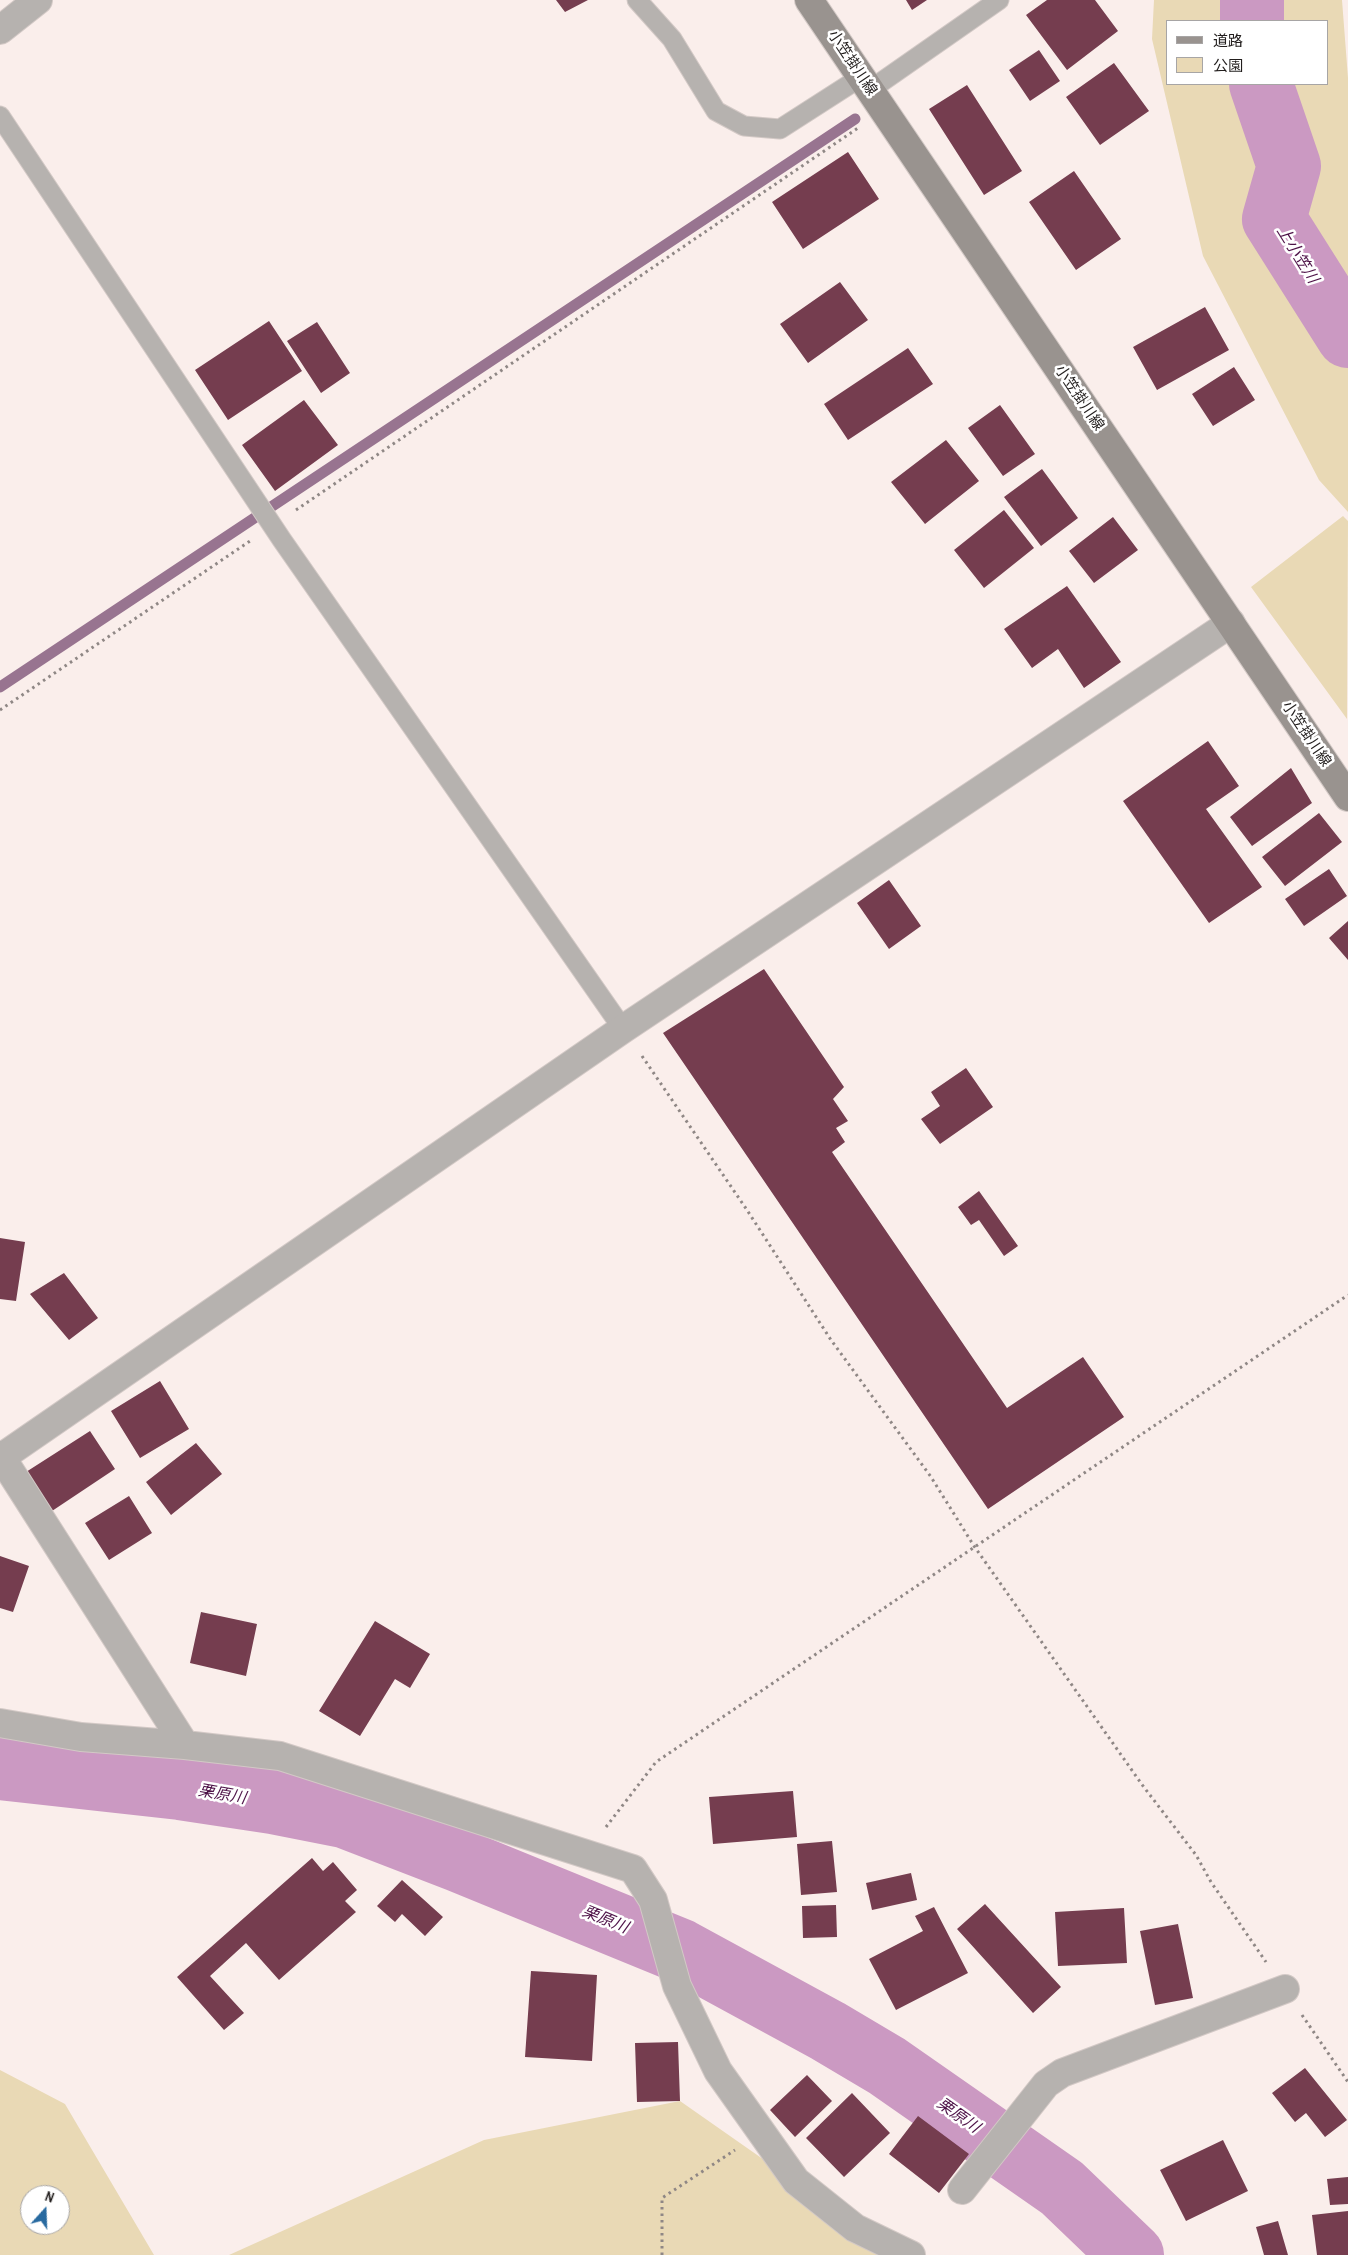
<!DOCTYPE html>
<meta charset="utf-8">
<style>
body{margin:0}
#map{position:relative;width:1348px;height:2255px;overflow:hidden;background:#faeeeb;font-family:"Archivo Narrow","Noto Sans JP",sans-serif}
canvas{display:block}
.legend{position:absolute;left:1166px;top:20px;width:162px;height:65px;box-sizing:border-box;background:#fff;border:1px solid #a7a5a5;margin:0;padding:6px 9px;list-style:none;font-size:15px;color:#221e1d}
.legend li{display:flex;align-items:center;gap:10px;height:25px}
.legend b{width:25px;border:1px solid #a7a5a5}
.north{position:absolute;left:20px;top:2185px;width:50px;height:50px;box-sizing:border-box;background:#fff;border:1px solid #a7a5a5;border-radius:50%;rotate:20deg;font-size:14px;font-weight:700;line-height:20px;text-align:center;color:#221e1d}
.north::after{content:'';display:block;margin:auto;width:18px;height:22px;background:#286aa0;clip-path:polygon(50% 0,100% 100%,50% 72%,0 100%)}
</style>
<div id="map">
<canvas width="1348" height="2255"></canvas>
<ul class="legend">
<li><b style="height:6px;background:#99938f"></b>道路</li>
<li><b style="height:14px;background:#e9d9b5"></b>公園</li>
</ul>
<div class="north">N</div>
</div>
<script>
const g = document.querySelector('canvas').getContext('2d');
g.lineJoin = 'round';
function paint(path, color) { g.fillStyle = color; g.fill(path, 'evenodd'); }
function trace(path, color, width, dash) { g.strokeStyle = color; g.lineWidth = width; g.lineCap = dash ? 'butt' : 'round'; g.setLineDash(dash || []); g.stroke(path); }
function drawText(font, color, halo, rows, align = 'center') {
  g.font = font + ' "Archivo Narrow","Noto Sans JP",sans-serif'; g.lineWidth = 5; g.setLineDash([]); g.textBaseline = 'middle'; g.strokeStyle = halo; g.fillStyle = color; for (const [text, x, y, turn = 0] of rows) {
    g.save(); g.translate(x, y); g.rotate((+turn || 0) * Math.PI / 180); g.textAlign = isNaN(turn) ? turn : align; if (halo) g.strokeText(text, 0, 0); g.fillText(text, 0, 0); g.restore();
  }
}
const green = new Path2D(`
 M1154,0h188l6,78v434l-29,-32 -116,-224 -51,-217zM1327,21v63h-160v-63z
 M1343,516l5,5 -1,198 -96,-132z
 M0,2070l65,34 89,151h-154zM30,2195h30v30h-30z
 M680,2101l220,154h-671l255,-115z`);
const stream = new Path2D(`
 M0,687l855,-568`);
const river = new Path2D(`
 M1252,0v21
 M1261,84l28,82 -15,53 74,117
 M0,1768l180,20 93,14 71,14 114,44 223,91 147,80 59,35 175,122 70,67`);
const building = new Path2D(`
 M556,0h32l-23,12z
 M906,0h21l-15,10z
 M1047,0h48l23,31 -51,39 -41,-55z
 M1039,50l21,31 -30,20 -21,-31z
 M1114,63l35,48 -49,34 -34,-48z
 M967,85l55,86 -38,24 -55,-86z
 M848,152l31,47 -76,50 -31,-47z
 M1074,171l47,68 -45,31 -47,-68z
 M840,282l28,38 -60,43 -28,-39z
 M1205,307l24,43 -72,40 -24,-43z
 M269,321l33,50 -74,49 -33,-50z
 M317,322l33,51 -29,20 -34,-52z
 M908,348l25,36 -85,56 -24,-36z
 M1234,367l21,33 -42,26 -21,-32z
 M304,400l34,45 -63,46 -33,-46z
 M1000,405l35,49 -32,22 -35,-48z
 M946,440l33,41 -54,43 -34,-42z
 M1042,469l36,49 -37,28 -37,-49z
 M1004,510l30,38 -50,40 -30,-38z
 M1113,517l25,33 -44,33 -25,-32z
 M1067,586l54,76 -37,26 -26,-39 -26,19 -28,-39z
 M1208,741l31,45 -33,23 56,78 -53,36 -86,-122z
 M1291,768l21,35 -60,43 -22,-29z
 M1319,813l23,29 -57,44 -23,-29z
 M1329,869l18,27 -43,30 -19,-27z
 M889,880l32,46 -32,23 -32,-46z
 M1348,921v39l-19,-22z
 M764,969l80,118 -11,12 15,22 -12,7 9,14 -13,10 175,256 76,-51 41,60 -136,92 -325,-476z
 M966,1068l27,39 -53,37 -19,-25 19,-13 -9,-14z
 M979,1191l39,55 -14,10 -25,-36 -8,5 -13,-18z
 M0,1238l25,4 -9,59 -16,-2z
 M64,1273l34,45 -29,22 -39,-46z
 M160,1381l29,48 -49,29 -29,-47z
 M90,1431l25,38 -63,42 -26,-39z
 M196,1443l26,31 -51,41 -25,-33z
 M129,1496l23,37 -43,27 -24,-37z
 M0,1556l29,10 -16,46 -13,-4z
 M201,1612l56,12 -11,52 -56,-13z
 M375,1621l55,33 -20,34 -15,-9 -35,57 -41,-25z
 M793,1791l4,46 -84,7 -4,-47z
 M832,1841l5,51 -36,3 -4,-51z
 M312,1858l11,13 10,-9 24,28 -12,11 11,11 -77,68 -33,-37 -36,33 34,37 -20,17 -47,-53z
 M911,1873l6,27 -45,10 -6,-27z
 M402,1880l41,37 -18,19 -23,-22 -7,8 -18,-16z
 M985,1904l76,83 -28,26 -76,-84z
 M836,1905l1,32 -34,1 -1,-32z
 M934,1907l34,66 -72,37 -27,-51 54,-28 -8,-15z
 M1124,1908l3,55 -69,3 -3,-54z
 M1178,1924l15,74 -38,7 -15,-74z
 M531,1971l66,4 -5,86 -67,-4z
 M678,2042l2,59 -43,1 -2,-59z
 M1305,2068l42,52 -22,17 -19,-24 -11,9 -23,-29z
 M807,2075l25,26 -37,36 -25,-27z
 M852,2093l38,40 -46,44 -38,-39z
 M918,2116l51,38 -30,39 -50,-39z
 M1223,2140l25,51 -62,30 -26,-51z
 M1348,2177v27l-18,1 -3,-26z
 M1348,2211v44h-31l-5,-40z
 M1278,2221l10,34h-24l-8,-28z`);
const path = new Path2D(`
 M296,510l562,-382
 M0,710l250,-169
 M642,1056l105,154 84,130 100,137 43,69 169,240 53,69 15,27 55,80
 M606,1827l50,-65 692,-467
 M1302,2015l46,67
 M662,2255v-57l73,-48`);
const service = new Path2D(`
 M637,0l35,39 44,72 28,15 36,3 81,-52
 M870,90l129,-90
 M0,116l282,424 341,489`);
const minor = new Path2D(`
 M0,30l38,-30
 M0,1455l185,290
 M2,1457l621,-428 608,-406
 M0,1723l81,14 104,8 95,11 353,113 20,31 24,86 41,85 78,110 59,47 56,27
 M962,2190l84,-106 16,-11 223,-84`);
const secondary = new Path2D(`
 M809,0l539,797`);
const streetNames = [
 ["小笠掛川線",852,63,56],
 ["小笠掛川線",1079,398,56],
 ["小笠掛川線",1306,734,56]
];
const waterNames = [
 ["上小笠川",1297,255,58],
 ["栗原川",222,1795,10],
 ["栗原川",605,1920,22],
 ["栗原川",958,2116,35]
];
paint(green, '#e9d9b5');
trace(stream, '#987490', 11);
trace(river, '#cb99c2', 64);
paint(building, '#753d4f');
trace(service, '#d3c9c6', 21);
trace(minor, '#d3c9c6', 30);
trace(secondary, '#d3c9c6', 30);
trace(path, '#8f8785', 3, [2.5, 4]);
trace(service, '#b6b2af', 19);
trace(minor, '#b6b2af', 28);
trace(secondary, '#99938f', 28);
drawText('15px', '#221e1d', '#fff', streetNames);
drawText('italic 16px', '#4e1348', '#fff', waterNames);
</script>
